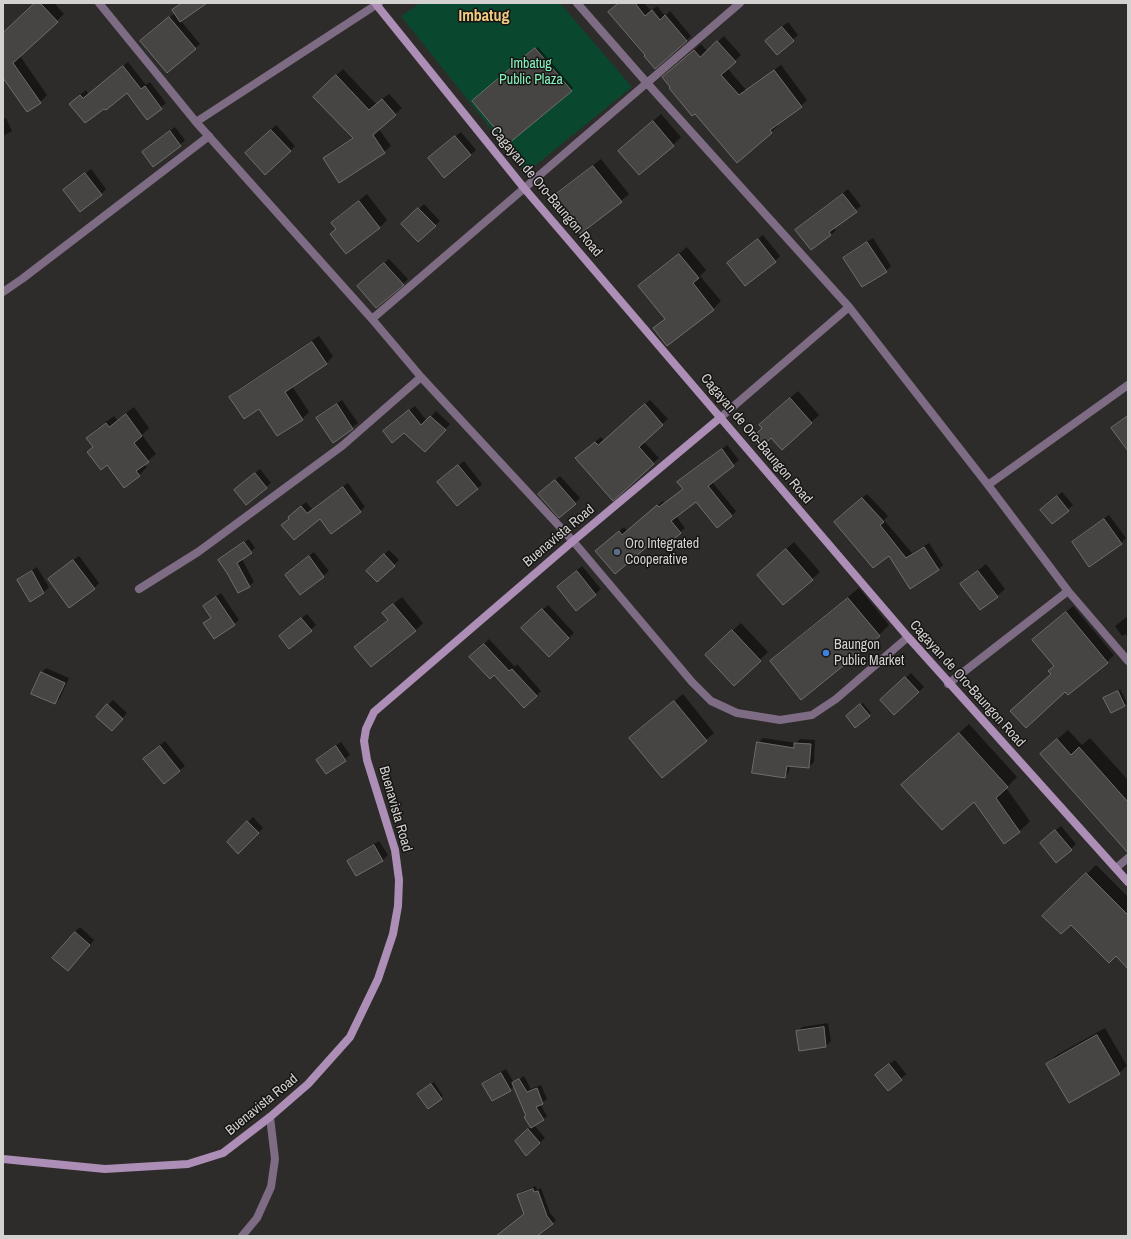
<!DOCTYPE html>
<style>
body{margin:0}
#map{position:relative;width:1131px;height:1239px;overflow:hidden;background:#2e2c2a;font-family:"Archivo Narrow",sans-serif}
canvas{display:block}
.frame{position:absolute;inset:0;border:4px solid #d3d2d1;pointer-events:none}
</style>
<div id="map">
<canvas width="1131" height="1239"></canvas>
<div class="frame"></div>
</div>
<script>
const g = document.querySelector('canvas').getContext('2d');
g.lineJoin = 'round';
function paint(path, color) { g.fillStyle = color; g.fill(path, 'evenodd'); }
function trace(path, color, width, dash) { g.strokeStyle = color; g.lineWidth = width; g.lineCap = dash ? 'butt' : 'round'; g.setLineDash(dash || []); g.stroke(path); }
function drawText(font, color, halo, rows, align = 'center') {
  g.font = font + ' "Archivo Narrow",sans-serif'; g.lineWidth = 3; g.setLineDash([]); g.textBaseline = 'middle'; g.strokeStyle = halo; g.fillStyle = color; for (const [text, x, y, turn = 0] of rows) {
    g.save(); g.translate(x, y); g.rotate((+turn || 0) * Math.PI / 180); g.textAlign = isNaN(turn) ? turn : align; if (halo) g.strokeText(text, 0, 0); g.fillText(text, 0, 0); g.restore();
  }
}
const green = new Path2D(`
 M420,3h140l72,84 -106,86 -125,-157z`);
const shadow = new Path2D(`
 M36,3h18l10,11 -44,42 27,39 -7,7 -37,-26v-43z
 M177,3h21l-17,18 19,23 -5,4 -48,-12 28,-23 4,-8z
 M619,3h25l7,8 6,-5 8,10 5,-5 21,25 -5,5 -40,14z
 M788,22l10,13 -21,19 -6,-18z
 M724,36l17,19 -14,13 19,22 35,-25 26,35 -6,6 -25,18 2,2 -7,6 -101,-61 31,-27 6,7z
 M538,47l35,41 -2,2 -95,9z
 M128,62l18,23 4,-3 16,21 -19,16 -20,-27 -23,15 -29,-8 11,-9 2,4z
 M343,69l33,35 13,-10 13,14 -23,21 12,17 -7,6 -44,29 -16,-23 6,-6 23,-15 -39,-40z
 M661,114l20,23 -8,8 -54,6z
 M6,118l6,13 -9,5v-17z
 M276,125l19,21 -5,5 -39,-2z
 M175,127l10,13 -5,5 -32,3z
 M461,132l15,18 -31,26 -11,-23z
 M601,159l28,35 -8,7 -68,-3 7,-7z
 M91,169l15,20 -5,5 -32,-8z
 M848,189l13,17 -27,22 2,2 -5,5 -35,-5z
 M367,194l20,26 -8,8 -47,-5 8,-8z
 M424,204l16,17 -5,4 -32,-1z
 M763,235l17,21 -5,5 -47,2z
 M873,238l18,28 -5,5 -42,-13 5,-5z
 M687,247l19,23 -6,6 21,25 -8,8 -58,19 10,-10 -26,-31z
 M389,259l19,20 -5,5 -40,-2z
 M319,336l14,20 -7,8 -34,22 17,26 -7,7 -72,-22 7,-7z
 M798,391l21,24 -37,34 -19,-21 5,-11z
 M342,400l16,23 -25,19 -16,-24 5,-5z
 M650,400l18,19 -25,22 16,17 -46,41 -32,-45 20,-17 2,3z
 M415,406l12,15 9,-10 14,13 -25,27 -21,-19 -15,-6z
 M134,407l15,21 -7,7 14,19 -12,10 3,3 -8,8 -32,-11 -19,-12 6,-6 -7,-8 8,-8 19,-14 3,4z
 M727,445l12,15 -27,22 24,29 -4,5 -36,-15 -20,15 9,12 -21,18 -8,-9 -55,9 23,-19 3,4 36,-30 1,2 20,-15 -5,-6z
 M464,461l18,23 -5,5 -34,-12z
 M260,469l11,14 -25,21 -6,-18z
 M560,476l20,22 -5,5 -31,-13z
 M348,483l17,24 -5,4 -40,6 -30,1 4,-6 12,-10 6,7z
 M1062,492l11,13 -21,18 -11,-13z
 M867,494l21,22 -4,4 28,33 17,-10 14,22 -5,5 -49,-16 -49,-37z
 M1109,515l17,23 -5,5 -48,-1 5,-5z
 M249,539l6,9 -13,11 12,23 -5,4 -11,6 -10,-20 -9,-12z
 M794,542l26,30 -8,7 -54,-4z
 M389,550l10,10 -22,21 -9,-10z
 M314,552l15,19 -28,23 -15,-19z
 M79,556l20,27 -5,5 -45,-9z
 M986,564l19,25 -8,7 -35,-12z
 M582,566l19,23 -24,20 -14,-27z
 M37,567l12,20 -5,5 -14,8 -12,-19 5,-5z
 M859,588l30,37 -10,10 -108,26 10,-10z
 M221,593l18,27 -25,18 -10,-15 7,-6 -7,-11z
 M402,597l21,26 -8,8 -60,16 33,-28 3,-13z
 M548,605l26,28 -25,23 -26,-28z
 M1073,606l41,49 -7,7 -42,28 -13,-16 3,-8 -22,-26z
 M307,614l9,11 -27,23 -4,-17z
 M1128,616v21l-3,-3 -3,2 -7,-10z
 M741,623l27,29 -34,32 -20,-36z
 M489,639l26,28 2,-3 24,27 -5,5 -41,-23 -24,-16z
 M46,668l23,10 -9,20 -5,5 -14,-30z
 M911,673l13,14 -30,27 -8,-18z
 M1120,689l7,14 -15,9 -7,-14z
 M683,694l31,39 -52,43 -31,-38z
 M113,700l14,13 -10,11 -9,-19z
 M863,703l8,10 -2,2 -20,-1z
 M969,724l48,53 -11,11 24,33 -10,10 -16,11 -30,-41 -72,-16z
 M1068,730l14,15 8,-7 38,42v60l-76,-96z
 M763,738l33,5 4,-4 15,1 -1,22 -5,5 -19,-1 -1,6 -5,5 -26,-34z
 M165,741l20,25 -21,17 -14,-29z
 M341,742l9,13 -24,18 -8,-13 4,-5z
 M253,817l10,11 -25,24 -10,-10z
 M1061,826l15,18 -5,5 -25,-11z
 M379,841l9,14 -5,5 -27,15 -8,-14 5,-5z
 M1096,865l32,32v70l-12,-12 -45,-32 -27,-7z
 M80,927l14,13 -21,25 2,-33z
 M828,1023l3,18 -5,5 -29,-14 5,-5z
 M1105,1028l22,38 -8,7 -71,-9 7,-8z
 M895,1060l11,14 -5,5 -20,-9z
 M506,1069l8,14 10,-7 7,13 10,-4 6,14 -7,5 7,12 -4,4 -9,5 11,13 -19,17 -5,-19 10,-9 -17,-41 -4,4 -18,10 -9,-16 5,-5z
 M434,1082l9,14 -2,2 -20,-6z
 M536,1186l1,4 4,-2 9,25 6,7 -4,4 -29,12h-24l26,-22 -7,-19 3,-3z`);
const building = new Path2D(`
 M35,3h5l18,19 -45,41 28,40 -14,9 -24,-34v-45z
 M182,3h25l-27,19 -8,-12z
 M619,3h16l10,13 7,-6 8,10 5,-5 22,26 -32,28 -11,-13 1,-1 -37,-43z
 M169,17l27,32 -29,24 -27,-32z
 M782,27l12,14 -17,14 -12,-14z
 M717,41l19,21 -15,13 18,20 35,-25 28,37 -32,23 2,3 -35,30 -42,-49 -3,2 -23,-28 1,-1 -8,-10 32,-27 6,7z
 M535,48l37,43 -64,53 -36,-43z
 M123,66l18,23 4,-3 17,23 -15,11 -20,-27 -21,17 -2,-1 -19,14 -16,-19 11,-9 3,3z
 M336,75l33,35 13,-11 14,16 -23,20 12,18 -46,30 -16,-25 30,-20 -40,-41z
 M653,121l21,25 -35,29 -21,-24z
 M271,130l20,21 -26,24 -20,-22z
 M170,131l11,15 -28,21 -11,-15z
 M455,136l16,19 -27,23 -16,-20z
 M593,166l29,36 -42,32 -29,-36z
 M85,173l17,22 -22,17 -17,-22z
 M843,194l14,18 -28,20 2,3 -20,15 -16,-20z
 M359,201l21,27 -34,26 -16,-20 6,-5 -5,-6z
 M418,208l18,18 -18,16 -17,-18z
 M758,239l18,23 -31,24 -18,-23z
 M867,242l20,30 -25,15 -19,-29z
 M679,254l20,24 -6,5 21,27 -47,36 -14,-18 12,-9 -27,-33z
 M384,263l20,22 -28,23 -19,-22z
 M312,342l15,22 -42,28 18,28 -26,16 -18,-27 -15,10 -15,-22z
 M790,398l22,25 -30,27 -11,-12 -10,10 -9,-10 10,-10 -3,-3z
 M337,404l16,25 -20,14 -17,-25z
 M645,404l18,21 -24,22 15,17 -41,37 -38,-43 20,-16 3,3z
 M409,410l12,15 9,-9 16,14 -21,22 -21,-19 -12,10 -9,-12z
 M126,414l16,22 -8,7 15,19 -13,9 4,5 -16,12 -17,-23 -6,5 -14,-18 6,-5 -7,-9 20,-15 3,4z
 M1128,416v35l-17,-23z
 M722,449l12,17 -26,20 24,30 -15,12 -21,-26 -25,19 10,12 -17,15 -8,-9 -41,35 -20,-23 24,-20 3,4 35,-30 2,2 24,-18 -6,-7z
 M458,465l20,24 -21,17 -20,-24z
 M255,473l12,15 -21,17 -12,-15z
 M555,480l21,24 -17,14 -21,-24z
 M343,487l18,25 -30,22 -11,-15 -26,21 -13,-15 8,-6 -1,-2 13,-11 6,7z
 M1057,496l12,15 -17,13 -12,-14z
 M862,498l22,24 -4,3 26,33 18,-11 15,23 -29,19 -21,-33 -16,12 -39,-46z
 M1104,519l18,25 -33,23 -17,-25z
 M244,542l8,11 -15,10 13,24 -12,6 -11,-20 -9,-13z
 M786,549l27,31 -30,25 -26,-30z
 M384,554l11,12 -18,16 -11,-11z
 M309,556l15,21 -24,18 -15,-20z
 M73,560l22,29 -26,19 -21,-29z
 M32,571l12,22 -14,9 -13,-22z
 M577,571l19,24 -20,16 -19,-24z
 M978,571l20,26 -18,13 -20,-26z
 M216,597l19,28 -21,14 -11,-16 8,-5 -8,-12z
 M848,598l32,38 -79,64 -31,-39z
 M393,604l23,27 -45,36 -17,-20 34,-27 -6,-7z
 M542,609l27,29 -20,19 -28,-29z
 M1066,612l42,51 -40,32 -3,-3 -39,36 -16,-17 41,-37 -3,-3 6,-5 -22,-26z
 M301,618l11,13 -23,18 -10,-13z
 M732,630l29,31 -27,25 -29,-31z
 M484,644l25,27 3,-2 25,27 -13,12 -30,-33 -4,4 -21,-22z
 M41,672l24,11 -10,21 -24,-10z
 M905,677l14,15 -25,23 -14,-15z
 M1118,691l7,15 -14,7 -8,-15z
 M674,701l33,40 -45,37 -33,-40z
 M107,704l16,15 -11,12 -16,-14z
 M860,704l10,12 -15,12 -9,-12z
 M959,733l49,54 -12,11 24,34 -16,12 -30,-42 -32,28 -41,-45z
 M1057,739l14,16 8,-8 49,55v51l-88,-99z
 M757,742l37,6v-5l17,1 -2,24 -22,-2 -2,12 -33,-5z
 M160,746l20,25 -16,13 -21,-25z
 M336,746l10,15 -20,13 -10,-14z
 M247,821l12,12 -21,21 -11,-12z
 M1055,830l17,20 -16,13 -16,-20z
 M374,845l9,16 -27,15 -9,-15z
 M1086,873l42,42v54l-12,-13 -7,7 -38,-38 -10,9 -19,-18z
 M75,932l15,13 -22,26 -16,-13z
 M824,1027l2,20 -27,4 -3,-20z
 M1097,1035l23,39 -51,29 -23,-39z
 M889,1064l13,16 -14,11 -13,-16z
 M501,1073l10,18 -19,10 -10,-17z
 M519,1079l8,13 10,-4 6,16 -7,3 8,13 -13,8 -7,-11 2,-1 -14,-33z
 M431,1084l11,15 -14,10 -11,-15z
 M528,1129l12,14 -14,13 -11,-15z
 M533,1189l1,3 4,-1 9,25 6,8 -16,12h-41l28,-22 -7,-19z`);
const lane = new Path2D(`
 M3,292l19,-13 187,-143`);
const street = new Path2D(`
 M99,3l97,119 176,197 49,58 152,164 119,141 19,19 26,12 43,7 32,-5 24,-16 72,-62
 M577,3l70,80 202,224 139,178 80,106 60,70
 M196,122l183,-119
 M372,319l368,-316
 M721,417l128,-110
 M988,485l140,-100
 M139,589l59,-37 144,-106 79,-69
 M948,684l120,-93
 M1116,868l12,-10
 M242,1236l15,-18 14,-31 4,-28 -5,-42`);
const secondary = new Path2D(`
 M375,3l149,185 384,449 220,245
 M3,1159l102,10 83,-5 35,-11 47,-36 38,-33 42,-47 28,-58 15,-45 5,-28 1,-26 -4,-30 -28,-90 -3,-19 2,-12 8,-17 199,-171 148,-124`);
const markers = [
 [617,552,4,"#5c6f8a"],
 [826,653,4,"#3f7fe0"]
];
const parkNames = [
 ["Imbatug",531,64],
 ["Public Plaza",531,80]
];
const streetNames = [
 ["Cagayan de Oro-Baungon Road",546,192,50],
 ["Cagayan de Oro-Baungon Road",756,439,50],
 ["Buenavista Road",559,536,-40],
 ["Cagayan de Oro-Baungon Road",967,684,48],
 ["Buenavista Road",395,809,74],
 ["Buenavista Road",262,1105,-39]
];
const poiNames = [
 ["Oro Integrated",625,544],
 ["Cooperative",625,560],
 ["Baungon",834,645],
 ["Public Market",834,661]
];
const quarterNames = [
 ["Imbatug",484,17]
];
paint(green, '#09472e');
paint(shadow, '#0007');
paint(building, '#474543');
trace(building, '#706e6c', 1);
trace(lane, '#7e6b84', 8);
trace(street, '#7e6b84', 8);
trace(secondary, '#ac8eb6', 8);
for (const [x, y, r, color] of markers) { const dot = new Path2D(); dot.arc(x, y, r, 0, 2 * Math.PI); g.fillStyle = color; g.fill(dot); trace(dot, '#161514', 1.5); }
drawText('14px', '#86f3bd', '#161514', parkNames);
drawText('14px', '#d3d2d1', '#161514', streetNames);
drawText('14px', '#d3d2d1', '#161514', poiNames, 'left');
drawText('bold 16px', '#edca81', '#161514', quarterNames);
</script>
